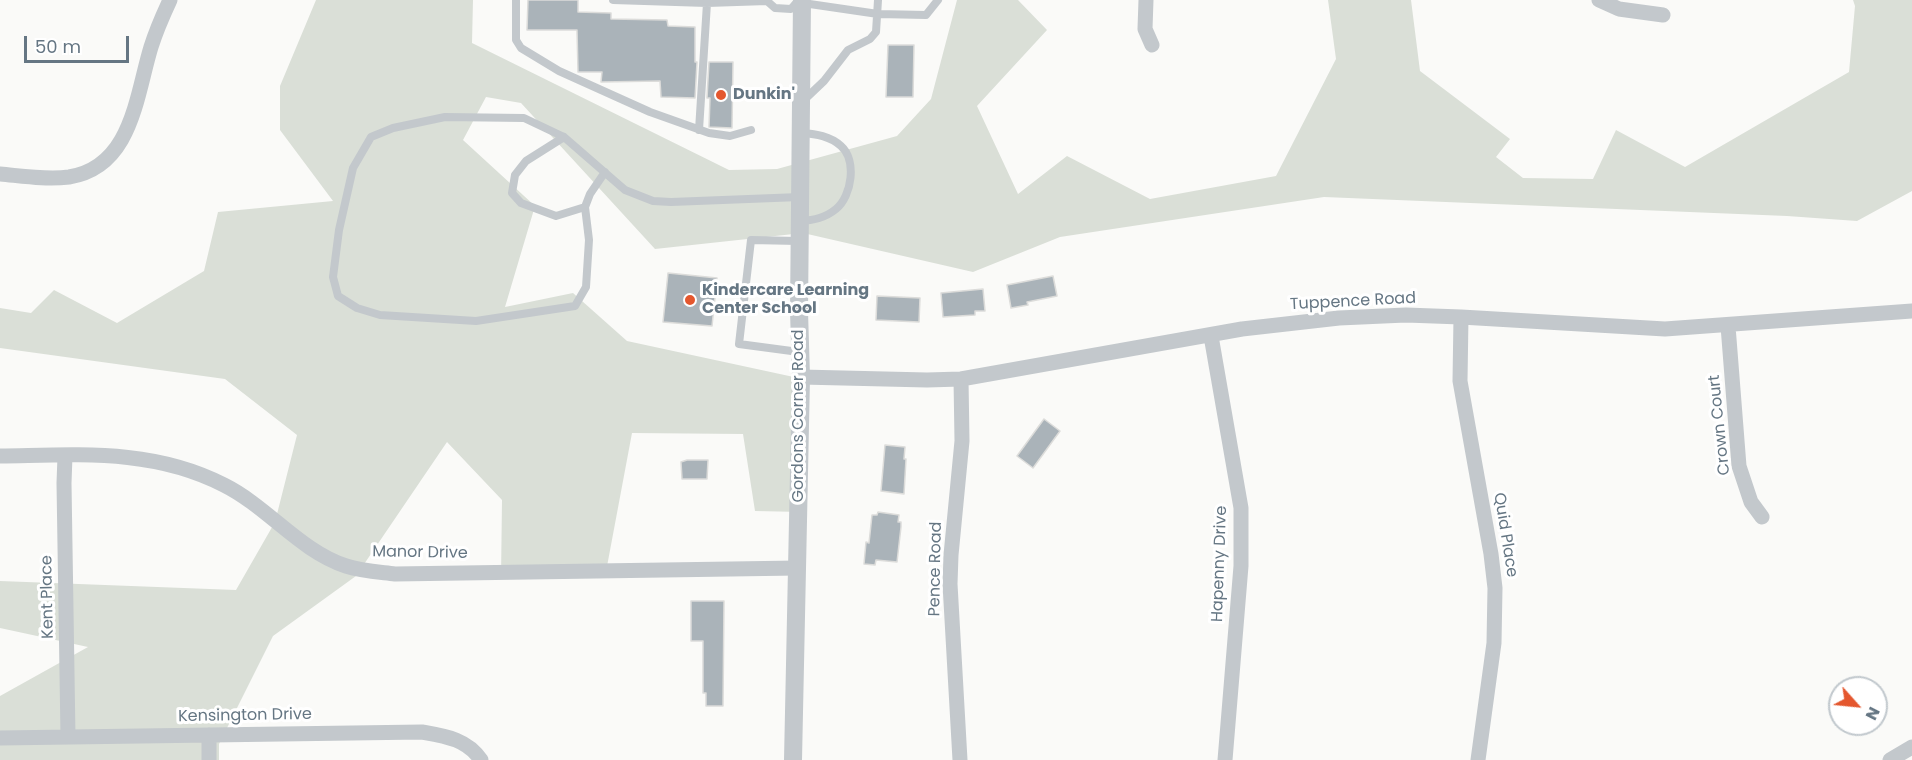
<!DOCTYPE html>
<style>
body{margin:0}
#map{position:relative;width:1912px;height:760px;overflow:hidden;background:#fafaf8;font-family:Poppins,sans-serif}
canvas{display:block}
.north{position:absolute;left:1828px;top:676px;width:60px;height:60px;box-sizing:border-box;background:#fff;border:2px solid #c1c8cd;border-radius:50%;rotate:117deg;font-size:16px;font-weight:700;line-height:24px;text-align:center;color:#657683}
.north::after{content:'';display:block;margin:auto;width:21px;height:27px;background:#e4572e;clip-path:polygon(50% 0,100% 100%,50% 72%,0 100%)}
.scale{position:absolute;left:24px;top:36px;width:105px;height:27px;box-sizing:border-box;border:3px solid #657683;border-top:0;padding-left:8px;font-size:18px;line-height:21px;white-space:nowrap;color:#657683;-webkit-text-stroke:4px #fff;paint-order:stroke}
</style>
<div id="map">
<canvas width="1912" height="760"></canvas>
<div class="north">N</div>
<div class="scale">50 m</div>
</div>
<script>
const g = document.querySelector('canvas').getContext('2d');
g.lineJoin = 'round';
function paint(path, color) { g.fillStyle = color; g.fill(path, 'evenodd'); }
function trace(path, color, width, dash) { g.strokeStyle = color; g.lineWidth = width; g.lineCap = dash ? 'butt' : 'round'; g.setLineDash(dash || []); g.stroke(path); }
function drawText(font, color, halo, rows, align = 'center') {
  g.font = font + ' Poppins,sans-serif'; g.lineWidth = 6; g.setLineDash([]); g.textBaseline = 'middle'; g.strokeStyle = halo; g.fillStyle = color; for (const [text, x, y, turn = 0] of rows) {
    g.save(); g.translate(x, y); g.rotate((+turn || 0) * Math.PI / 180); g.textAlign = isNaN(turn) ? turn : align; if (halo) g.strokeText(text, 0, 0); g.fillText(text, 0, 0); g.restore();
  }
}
const green = new Path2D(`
 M316,0h157l-1,43 257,127 48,-1 120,-33 34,-37 26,-99h61l29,30 -70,76 41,88 49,-38 83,43 126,-23 60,-117 -8,-59h83l9,71 90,68 -14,18 27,21 70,1 23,-49 69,37 164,-95 6,-66 -2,-6h59v191l-55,30 -70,-5 -463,-19 -264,40 -87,35 -170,-39 -148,16 -134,-146 -35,-6 -23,43 72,66 -30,101 68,-14 54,48 176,38 -1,133 -47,-1 -12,-77 -111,-1 -27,144 -104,1 1,-78 -55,-58 -91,134 -83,60 -54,108v16h-219v-64l88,-49 -88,-19v-47l236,9 39,-68 22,-87 -72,-56 -225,-31v-40l31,5 23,-23 63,33 87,-52 14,-59 115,-11 -53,-71v-44z`);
const building = new Path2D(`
 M528,0h50v12l33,1v6l56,1 1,6 27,1v35h2l-2,36 -34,-1 -1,-16 -59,1 1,-10h-24l-1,-42h-50z
 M888,45h26l-1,52h-27z
 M709,62h24l-1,66 -23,-1 1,-29h-3z
 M668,273l49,5 -5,48 -49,-4z
 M1053,276l4,20 -30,6 1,3 -17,3 -4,-23z
 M983,289l2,22h-10v4l-32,2 -2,-24z
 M877,296l43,2 -1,24 -43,-2z
 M1044,419l16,12 -27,37 -16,-12z
 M885,445l20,2 -1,12h2l-2,35 -23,-3z
 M687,460h21l-1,19h-25l-1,-17z
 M878,512l21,3 -1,7h3v5l-4,35 -21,-2 -1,5 -11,-1 2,-22 3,1 3,-28h5z
 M691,601h33l-1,105h-17v-13h-3v-52h-12z`);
const service = new Path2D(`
 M516,0v40l5,8 38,23 91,41 59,21 21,3 21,-6
 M613,0l94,3 60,-2 8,7 16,1 6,-7
 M803,3l75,11 48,1 12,-15
 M804,100l20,-19 24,-31 22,-11 6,-7 2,-32
 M699,130l8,-127
 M564,137l-38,24 -11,14 -3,18 9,10 35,13 29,-9
 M605,172l-15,22 -5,13 4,33 -3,47 -11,19 -99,15 -96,-6 -23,-7 -19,-12 -5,-19 6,-47 14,-62 18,-31 22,-9 52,-11 79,1 40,19 61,53 28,11 18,1 129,-5
 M801,221c13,-1 24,-3 35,-12 16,-13 21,-49 5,-63 -11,-10 -25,-12 -39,-13
 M798,241l-47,-1 -12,104 60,8`);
const minor = new Path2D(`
 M1146,0l-1,29 7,16
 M1599,0l20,9 44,6
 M0,174c22,2 46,6 69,3 63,-10 67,-81 82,-130 5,-16 12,-32 19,-47
 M1461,317l-1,64 31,173 4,34 -1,55 -16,117
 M1728,326l11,140 12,36 11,15
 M1211,336l30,172v58l-16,194
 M801,377l126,3 34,-1 281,-50 97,-11 67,-3 55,2 204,12 247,-18
 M0,456c78,-1 152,-8 224,29 44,22 76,66 122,81 15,5 33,6 49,8l403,-6
 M65,456l-1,27 4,254
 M0,738l422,-6c23,4 45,7 59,28
 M209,760v-25
 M960,760l-10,-176 1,-29 11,-114 -1,-62
 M1890,760l22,-13`);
const tertiary = new Path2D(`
 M793,760l8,-383 -2,-66 3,-311`);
const markers = [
 [721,95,6,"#e4572e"],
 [690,300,6,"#e4572e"]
];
const poiNames = [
 ["Dunkin'",733,95],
 ["Kindercare Learning",702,291],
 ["Center School",702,309]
];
const streetNames = [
 ["Tuppence Road",1353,302,-3],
 ["Gordons Corner Road",799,416,-90],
 ["Crown Court",1720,425,-96],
 ["Quid Place",1505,535,81],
 ["Manor Drive",420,553,1],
 ["Hapenny Drive",1220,564,-88],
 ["Pence Road",936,569,-89],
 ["Kent Place",48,597,-91],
 ["Kensington Drive",245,716,-1]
];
paint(green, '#dadfd7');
paint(building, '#aab3b9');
trace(building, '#dcdcda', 1.5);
trace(service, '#c3c8cc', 8);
trace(minor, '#c3c8cc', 15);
trace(tertiary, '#c3c8cc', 18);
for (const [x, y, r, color] of markers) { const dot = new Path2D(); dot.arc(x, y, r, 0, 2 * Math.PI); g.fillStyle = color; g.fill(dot); trace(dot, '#fff', 2); }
drawText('bold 16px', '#657683', '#fff', poiNames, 'left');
drawText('16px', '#657683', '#fff', streetNames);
</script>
